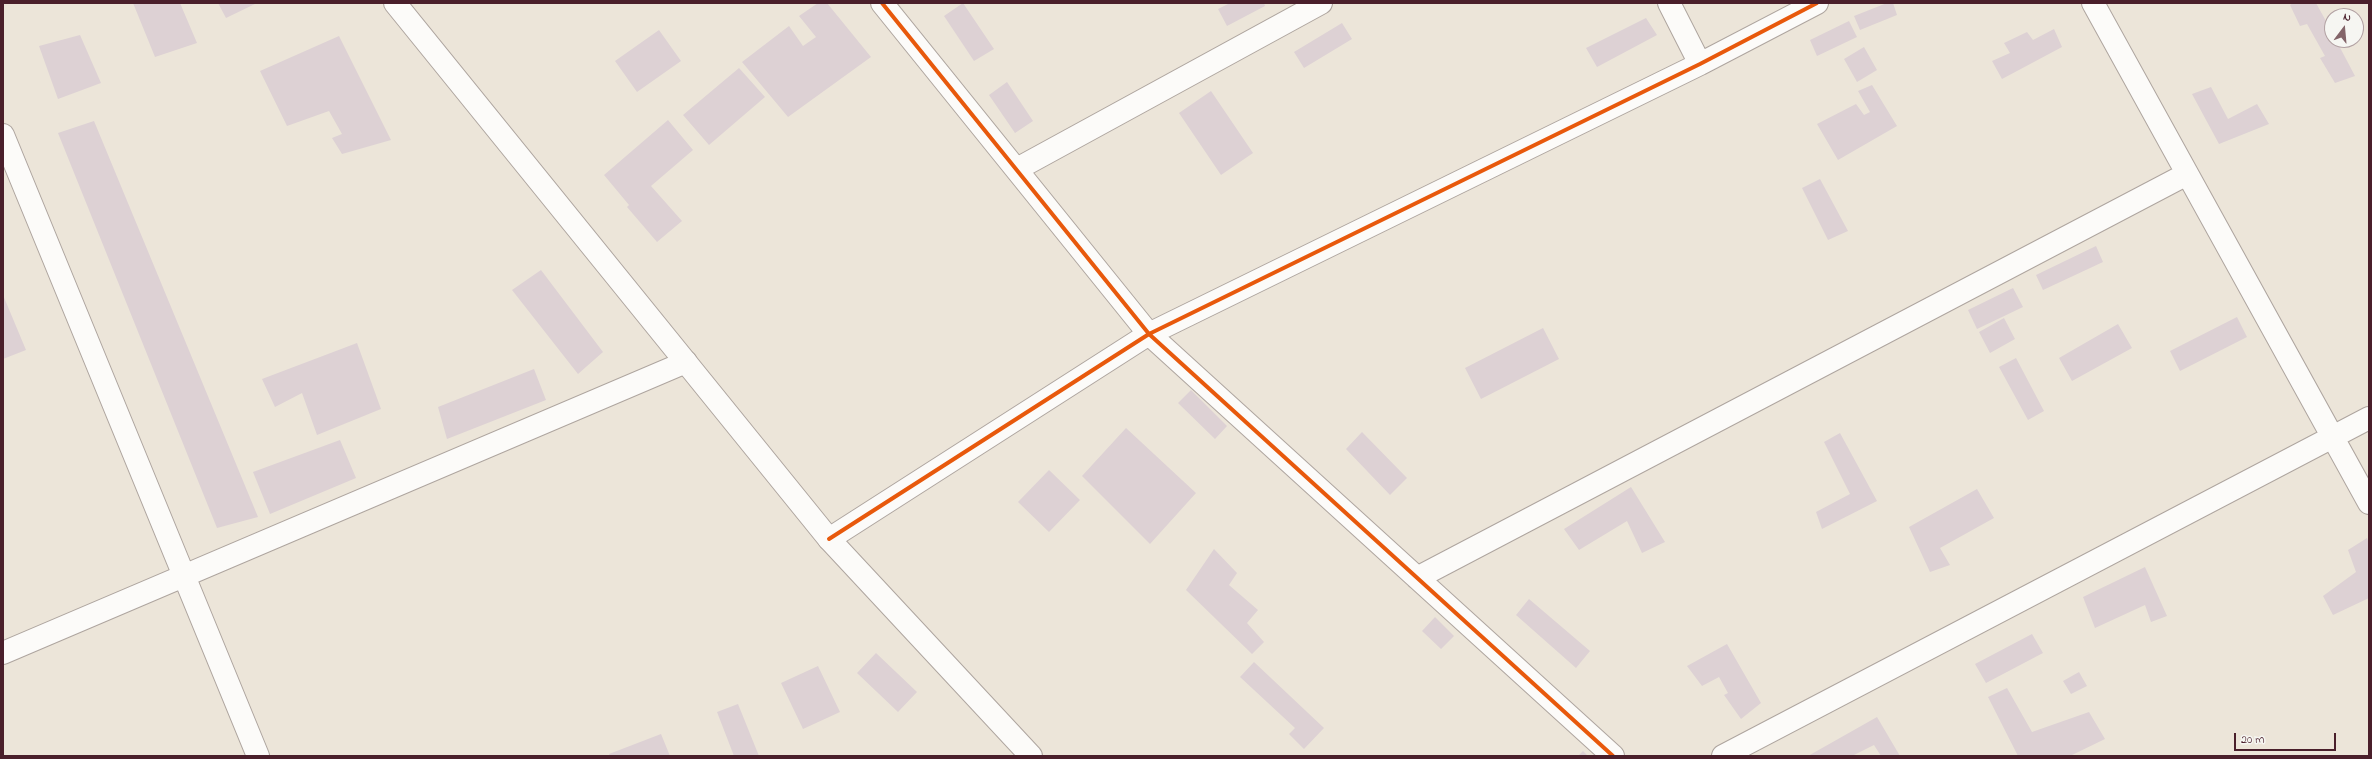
<!DOCTYPE html>
<style>
body{margin:0}
#map{position:relative;width:2372px;height:759px;overflow:hidden;background:#ece5d9;font-family:"Indie Flower",sans-serif}
canvas{display:block}
.frame{position:absolute;inset:0;border:4px solid #4a1f2b;pointer-events:none}
.north{position:absolute;left:2324px;top:8px;width:40px;height:40px;box-sizing:border-box;background:#f6f6f2;border:1px solid #b1a0a2;border-radius:50%;rotate:16deg;font-size:11px;font-weight:700;line-height:16px;text-align:center;color:#4a1f2b}
.north::after{content:'';display:block;margin:auto;width:14px;height:18px;background:#836468;clip-path:polygon(50% 0,100% 100%,50% 72%,0 100%)}
.scale{position:absolute;left:2234px;top:733px;width:102px;height:18px;box-sizing:border-box;border:2px solid #4a1f2b;border-top:0;padding-left:5px;font-size:12px;line-height:14px;white-space:nowrap;color:#4a1f2b;-webkit-text-stroke:3px #f6f6f2;paint-order:stroke}
</style>
<div id="map">
<canvas width="2372" height="759"></canvas>
<div class="frame"></div>
<div class="north">N</div>
<div class="scale">20 m</div>
</div>
<script>
const g = document.querySelector('canvas').getContext('2d');
g.lineJoin = 'round';
function paint(path, color) { g.fillStyle = color; g.fill(path, 'evenodd'); }
function trace(path, color, width, dash) { g.strokeStyle = color; g.lineWidth = width; g.lineCap = dash ? 'butt' : 'round'; g.setLineDash(dash || []); g.stroke(path); }
const building = new Path2D(`
 M133,3h47l17,40 -42,14z
 M218,3h39l-31,15z
 M818,3h9l44,54 -83,60 -46,-55 47,-36 14,20 13,-9 -17,-21z
 M963,3l31,46 -20,12 -30,-45z
 M1230,3h34l1,3 -38,20 -9,-17z
 M1887,3h6l4,12 -37,15 -6,-14z
 M2293,3h23l16,29v8h4l19,36 -20,7 -15,-25 5,-2 -18,-32 -7,2 -10,-21z
 M1646,18l11,17 -60,32 -11,-19z
 M1849,21l8,16 -40,19 -7,-16z
 M1342,23l10,16 -48,29 -10,-16z
 M2054,29l8,18 -60,32 -10,-18 18,-8 -6,-10 23,-11 6,8z
 M659,30l22,31 -44,31 -22,-31z
 M80,35l21,48 -43,16 -19,-53z
 M339,36l52,104 -49,14 -10,-16 10,-4 -13,-23 -42,15 -27,-55z
 M1864,47l13,23 -20,12 -13,-23z
 M739,68l26,29 -56,48 -26,-30z
 M1007,82l26,39 -18,12 -26,-38z
 M1872,85l25,41 -59,34 -21,-36 39,-20 8,11 6,-3 -12,-21z
 M2211,87l17,32 29,-15 12,20 -50,20 -27,-50z
 M1211,91l42,62 -32,22 -42,-62z
 M668,120l25,30 -42,36 31,35 -25,21 -30,-35 2,-2 -25,-30z
 M94,121l164,396 -41,11 -159,-395z
 M1820,179l28,52 -20,9 -26,-52z
 M2096,246l7,16 -60,28 -7,-15z
 M541,270l62,82 -25,22 -66,-84z
 M2013,288l10,19 -46,22 -9,-19z
 M3,295l23,55 -23,9z
 M2237,317l10,20 -67,34 -10,-20z
 M2004,318l11,21 -25,14 -11,-21z
 M2118,324l14,24 -60,33 -13,-23z
 M1543,328l16,31 -78,40 -16,-31z
 M357,343l24,66 -64,26 -15,-42 -27,14 -13,-28z
 M2016,358l28,53 -16,9 -29,-53z
 M534,369l12,31 -99,39 -9,-32z
 M1191,390l36,36 -12,13 -37,-36z
 M1126,428l70,65 -46,51 -68,-68z
 M1362,432l45,46 -17,17 -44,-46z
 M1840,433l37,68 -55,28 -6,-17 34,-18 -26,-52z
 M340,440l16,38 -86,36 -17,-42z
 M1049,470l31,30 -31,32 -31,-30z
 M1631,487l34,55 -23,11 -15,-32 -48,29 -15,-21z
 M1977,489l17,29 -54,30 10,17 -20,7 -21,-45z
 M2367,538l2,6v54l-36,17 -10,-19 33,-24 -8,-22z
 M1214,549l23,24 -8,12 29,25 -11,13 17,19 -12,12 -66,-64z
 M2145,567l22,49 -16,6 -6,-17 -50,23 -12,-31z
 M1529,599l61,52 -14,17 -60,-53z
 M1435,617l19,19 -13,13 -19,-18z
 M2032,634l11,19 -57,30 -11,-19z
 M1727,644l34,59 -20,16 -17,-24 4,-2 -9,-16 -17,9 -15,-20z
 M876,653l41,39 -19,20 -41,-39z
 M1254,662l70,66 -20,21 -15,-15 6,-6 -55,-51z
 M818,666l22,46 -37,17 -22,-46z
 M2079,672l8,14 -16,8 -8,-13z
 M2007,688l25,44 57,-20 16,27 -35,17h-52l-30,-59z
 M738,704l21,52h-25l-17,-44z
 M1877,717l23,39h-19l-7,-11 -22,11h-44z
 M661,734l9,22h-60l-1,-2z
 M1583,751l5,5h-10z`);
const street = new Path2D(`
 M882,3l267,331 464,422
 M1669,3l31,61
 M2093,3l276,500
 M3,135l255,621
 M1017,169l304,-166
 M829,539l320,-205 551,-270 117,-61
 M1417,578l770,-404
 M3,653l683,-291
 M1723,756l646,-338`);
const secondary = new Path2D(`
 M395,3l434,536 202,217`);
const cycleway = new Path2D(`
 M882,3l267,331 464,422
 M829,539l320,-205 551,-270 117,-61`);
paint(building, '#ddd1d4');
trace(street, '#aea59f', 24);
trace(secondary, '#aea59f', 24);
trace(street, '#fcfbf9', 22);
trace(secondary, '#fcfbf9', 22);
trace(cycleway, '#e8590c', 4);
</script>
